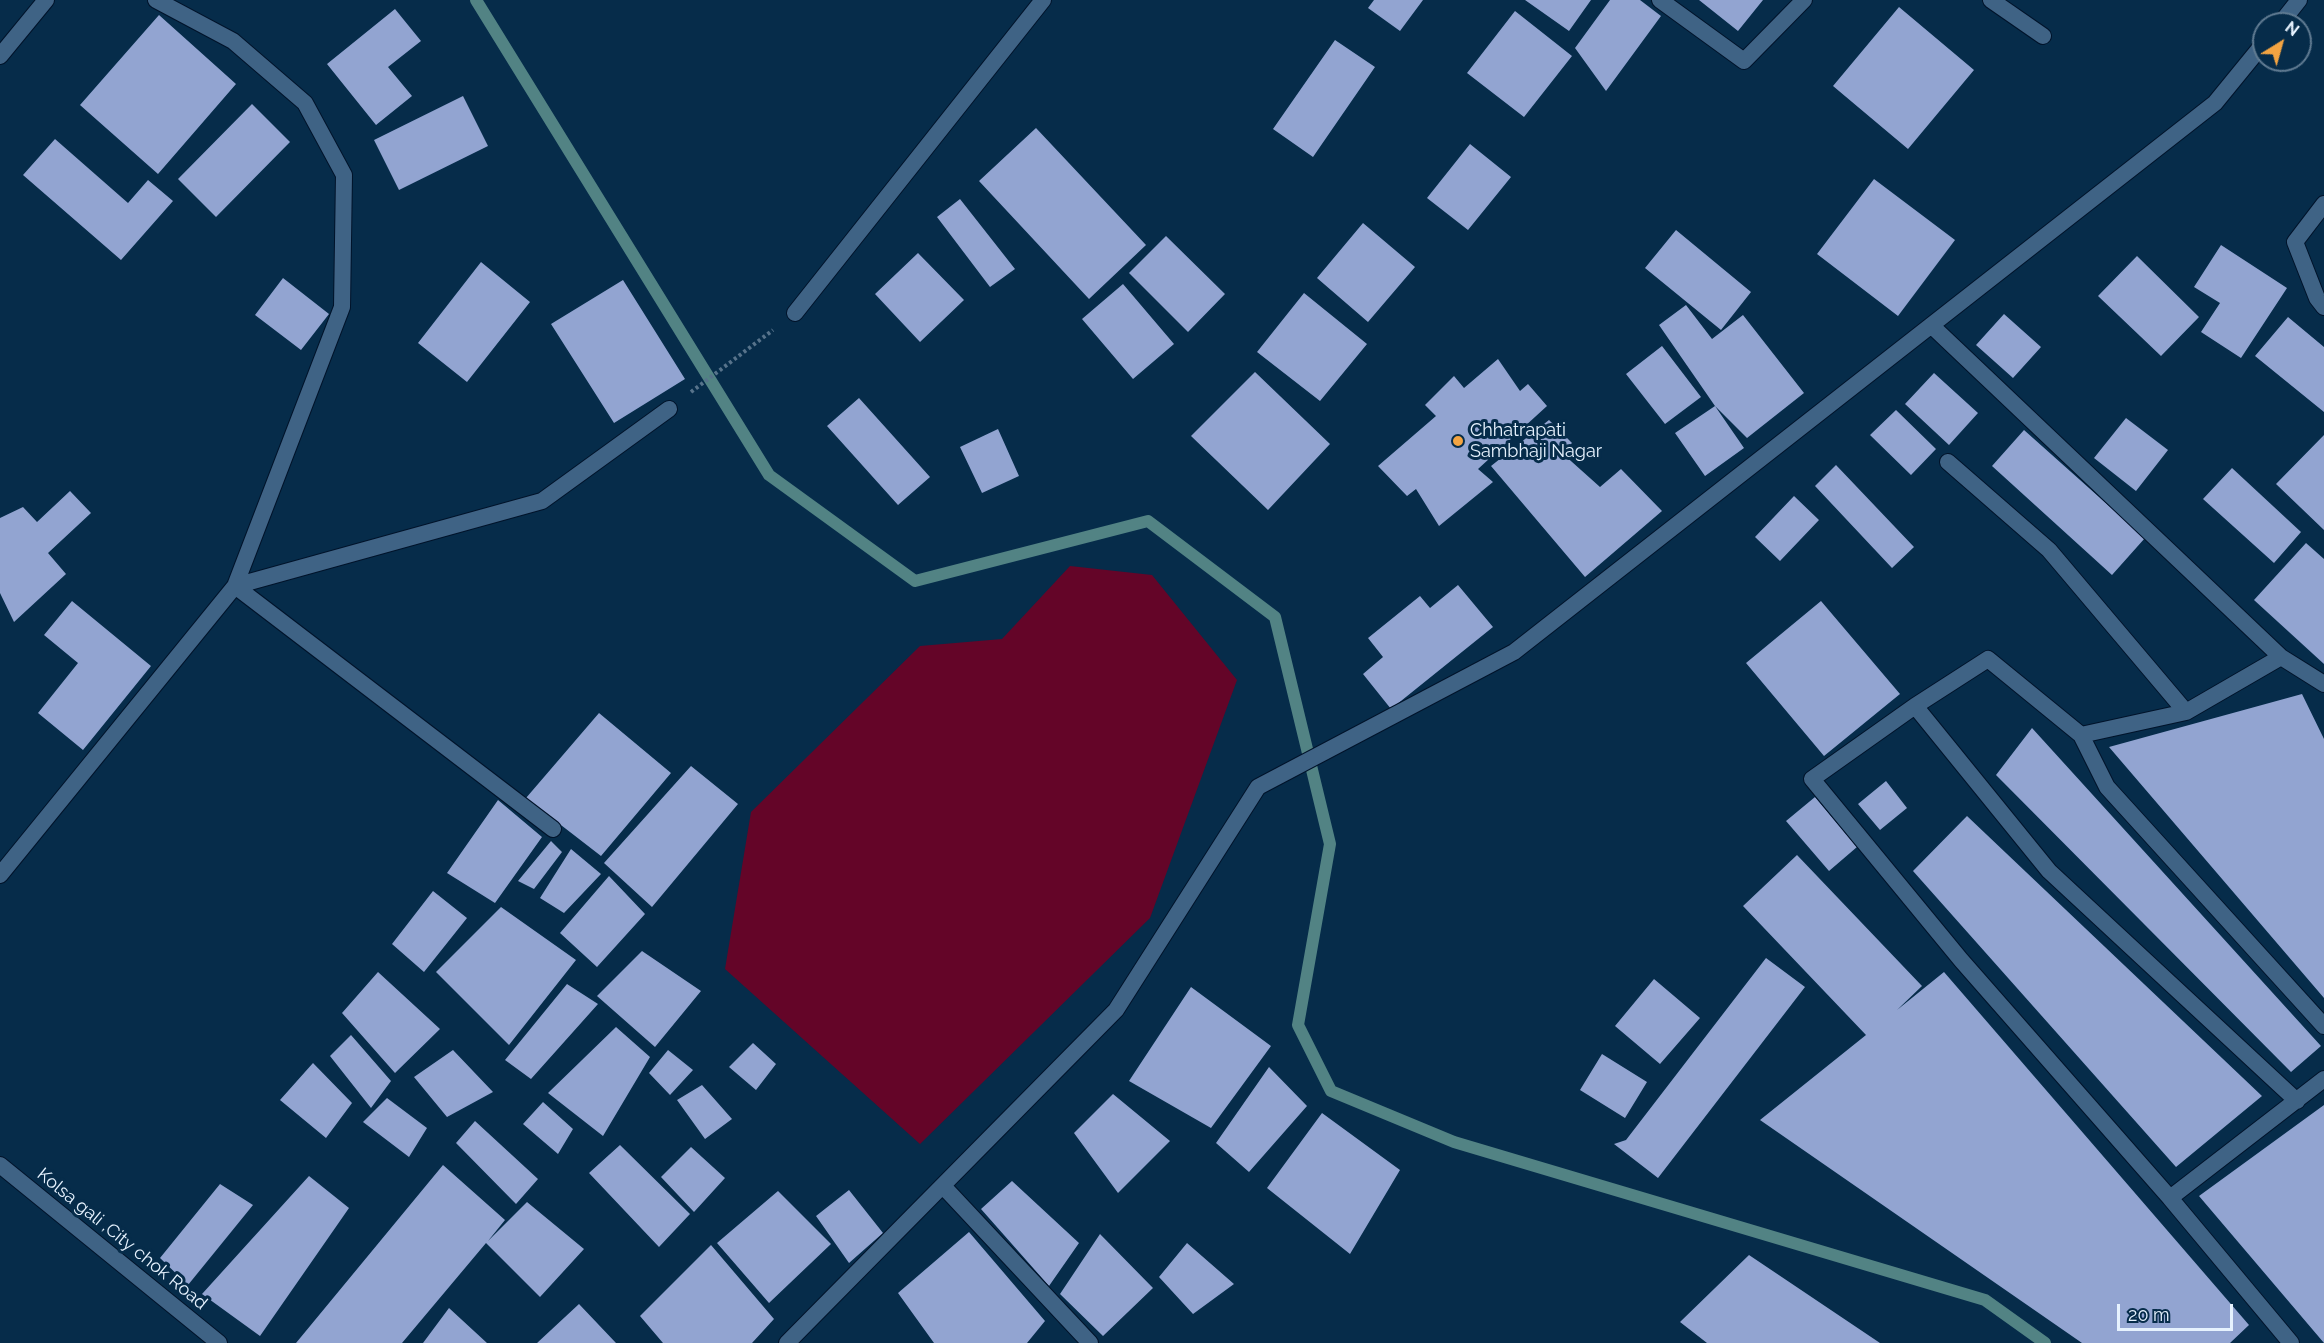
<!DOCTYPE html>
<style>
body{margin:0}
#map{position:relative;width:2324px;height:1343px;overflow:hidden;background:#062c4a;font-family:Raleway,sans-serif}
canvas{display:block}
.north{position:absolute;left:2252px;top:12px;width:60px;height:60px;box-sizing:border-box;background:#062c4a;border:2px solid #607b92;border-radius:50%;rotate:37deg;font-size:16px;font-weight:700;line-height:24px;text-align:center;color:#e6f2fe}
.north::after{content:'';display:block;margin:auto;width:21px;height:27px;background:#f3a442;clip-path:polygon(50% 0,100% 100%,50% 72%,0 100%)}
.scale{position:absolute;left:2117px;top:1304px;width:116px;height:27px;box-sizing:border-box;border:3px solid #e6f2fe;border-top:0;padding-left:8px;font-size:18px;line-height:21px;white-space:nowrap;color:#e6f2fe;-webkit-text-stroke:4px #062c4a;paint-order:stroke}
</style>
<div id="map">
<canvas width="2324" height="1343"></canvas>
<div class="north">N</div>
<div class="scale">20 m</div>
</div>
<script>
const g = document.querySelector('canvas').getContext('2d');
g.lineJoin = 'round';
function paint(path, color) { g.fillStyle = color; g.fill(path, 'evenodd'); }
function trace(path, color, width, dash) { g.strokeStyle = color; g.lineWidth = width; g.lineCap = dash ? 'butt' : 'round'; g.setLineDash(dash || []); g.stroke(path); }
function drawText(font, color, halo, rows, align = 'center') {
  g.font = font + ' Raleway,sans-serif'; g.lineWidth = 6; g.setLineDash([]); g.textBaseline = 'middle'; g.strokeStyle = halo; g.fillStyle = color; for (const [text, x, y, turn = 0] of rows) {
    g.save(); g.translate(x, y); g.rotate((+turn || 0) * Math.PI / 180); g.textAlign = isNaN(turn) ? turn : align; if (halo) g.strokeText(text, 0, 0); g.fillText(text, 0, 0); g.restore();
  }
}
const green = new Path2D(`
 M1070,566l82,9 85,105 -87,238 -230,226 -195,-175 26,-157 169,-166 82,-7z`);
const stream = new Path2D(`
 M476,0l293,475 146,106 233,-60 127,96 55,227 -32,181 33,66 123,51 531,158 60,43`);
const building = new Path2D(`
 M1374,0h49l-23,31 -32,-23z
 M1525,0h66l-22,31z
 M1610,0h30l21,16 -55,75 -31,-43z
 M1699,0h64l-25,31z
 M1899,7l75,63 -66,79 -75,-63z
 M395,9l26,32 -33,26 24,29 -36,29 -49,-61z
 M1515,11l57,45 -48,61 -57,-44z
 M159,15l77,69 -78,90 -78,-69z
 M1335,40l40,27 -62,90 -40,-28z
 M463,96l25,50 -89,44 -25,-50z
 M252,104l38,38 -74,75 -38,-38z
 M1036,128l110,117 -57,54 -110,-118z
 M55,139l73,64 20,-23 25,21 -52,59 -98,-85z
 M1470,144l41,33 -43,53 -41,-32z
 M1874,179l81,61 -57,76 -81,-62z
 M960,199l55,70 -25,18 -53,-70z
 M1363,223l52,44 -47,55 -51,-44z
 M1676,230l75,62 -30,38 -76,-62z
 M1166,236l59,58 -37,38 -59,-59z
 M2221,245l66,43 -46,70 -40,-26 19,-29 -26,-16z
 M918,253l46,47 -44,42 -45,-48z
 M2137,256l62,61 -38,39 -63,-60z
 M481,262l49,40 -63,80 -49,-39z
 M283,278l46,36 -28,36 -46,-35z
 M623,280l62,99 -71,44 -63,-99z
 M1123,284l51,60 -41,35 -51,-60z
 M1304,293l63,51 -47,57 -63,-49z
 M1686,305l26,34 31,-24 61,78 -57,45 -32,-32 -56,-81z
 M2004,314l37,33 -28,31 -37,-33z
 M2288,317l36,30v65l-69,-56z
 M1662,346l39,51 -36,27 -39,-50z
 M1498,359l22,32 8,-7 19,22 -69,63 15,13 -54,44 -23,-37 -9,7 -29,-30 58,-50 -11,-11 29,-29 10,12z
 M1255,372l75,72 -62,66 -77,-74z
 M1934,373l44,40 -29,32 -44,-41z
 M859,398l71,79 -32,28 -71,-79z
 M1715,406l29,42 -39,28 -30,-43z
 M1896,410l40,39 -25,26 -41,-40z
 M2126,418l42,32 -32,41 -42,-33z
 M1549,420l23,23 -10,10 38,34 21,-18 41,42 -77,66 -94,-111z
 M998,429l21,47 -37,17 -22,-46z
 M2024,430l121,108 -33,37 -120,-109z
 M2324,435v95l-48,-46z
 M1836,465l78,82 -22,21 -77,-82z
 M2232,468l69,64 -27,31 -71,-64z
 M70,491l21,22 -43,40 18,21 -52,48 -14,-29v-75l23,-11 14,15z
 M1794,496l25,24 -39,41 -25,-24z
 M2306,543l18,16v105l-70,-64z
 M1458,585l35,42 -102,82 -28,-35 20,-17 -15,-19 52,-42 10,12z
 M72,601l79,65 -68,84 -45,-37 40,-50 -34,-28z
 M1821,601l79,93 -76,62 -78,-93z
 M2302,694l22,45v259l-215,-251z
 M599,713l72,60 -70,83 -75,-58z
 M2032,728l289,318 -30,26 -295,-297z
 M691,766l47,38 -86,103 -48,-44z
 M1886,781l21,27 -27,22 -22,-26z
 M1815,797l42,50 -28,24 -43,-50z
 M498,800l44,37 -47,66 -48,-30z
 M1967,816l295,280 -86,71 -263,-296z
 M551,841l11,11 -28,37 -16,-8z
 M571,849l30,25 -37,39 -24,-15z
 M1797,855l125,131 -25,24 47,-38 305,353 -19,18h-148l-322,-223 106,-85 -123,-129z
 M609,876l36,38 -48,53 -37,-34z
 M433,891l34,27 -43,54 -32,-28z
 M501,907l75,53 -67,85 -73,-73z
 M642,951l59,40 -46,56 -58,-51z
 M1766,958l39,29 -147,191 -44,-34 12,-4z
 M378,972l62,57 -45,44 -53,-60z
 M1654,979l46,39 -40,46 -45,-38z
 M567,984l31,20 -67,75 -26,-19z
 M1191,987l80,59 -60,82 -82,-47z
 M616,1027l34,30 -47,79 -55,-43z
 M351,1035l40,46 -20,27 -41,-52z
 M753,1043l23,21 -20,26 -27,-23z
 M453,1050l40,42 -46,25 -33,-40z
 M668,1050l25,20 -23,25 -21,-22z
 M1602,1054l45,28 -22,36 -45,-28z
 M313,1063l39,40 -26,35 -46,-38z
 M1269,1067l38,39 -58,66 -33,-29z
 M702,1085l30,34 -27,20 -28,-39z
 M1113,1094l57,47 -52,52 -44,-60z
 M387,1098l40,30 -18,29 -46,-35z
 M543,1102l30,27 -15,25 -35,-30z
 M2324,1105v238l-125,-147z
 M1322,1113l78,57 -50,84 -83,-66z
 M475,1121l63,58 -22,25 -60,-61z
 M620,1145l70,69 -31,33 -70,-74z
 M691,1147l34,31 -31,34 -33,-35z
 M443,1165l62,55 -17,21 39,-39 57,47 -44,48 -54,-54 -84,100h-106z
 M309,1176l40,32 -89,128 -58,-42z
 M1012,1181l67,62 -30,43 -68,-77z
 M220,1184l33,21 -65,80 -28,-27z
 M849,1190l34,43 -34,30 -33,-47z
 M778,1191l53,53 -62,59 -52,-60z
 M969,1232l76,89 -18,22h-93l-36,-50z
 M1100,1234l53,54 -50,48 -43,-42z
 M1187,1243l47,41 -41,30 -34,-37z
 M711,1245l63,74 -22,24h-89l-23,-27z
 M1749,1255l131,88h-173l-27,-21z
 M579,1304l37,39h-79z
 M449,1308l38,35h-64z`);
const path = new Path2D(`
 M691,392l82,-62`);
const minor = new Path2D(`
 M156,0l77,41 72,62 39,72 -2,132 -107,279 318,243
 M1660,0l84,61 60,-61
 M1991,0l52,36
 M2280,24l19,-24
 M2324,204l-29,38 22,56 7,9
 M795,313l248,-313
 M1932,326l349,331
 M1948,462l101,88 137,162
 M1915,706l134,165 248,230
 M2081,735l26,52 217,239
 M0,875l235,-289 307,-85 127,-92
 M943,1186l147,157
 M2170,1198l154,-119
 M787,1343l329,-333 142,-223 256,-135 701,-549 49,-60
 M2291,1343l-121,-145 -209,-238 -149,-181 103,-73 73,-47 93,76 105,-23 95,-55 43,27`);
const tertiary = new Path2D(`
 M0,56l46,-56
 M0,1165l219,178`);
const markers = [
 [1458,441,6,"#f3a442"]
];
const poiNames = [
 ["Chhatrapati",1470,431],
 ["Sambhaji Nagar",1470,452]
];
const streetNames = [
 ["Kolsa gali ,City chok Road",122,1239,39]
];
paint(green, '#640528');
trace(stream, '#528384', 12);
paint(building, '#92a4d1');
trace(minor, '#00132a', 18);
trace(tertiary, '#00132a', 18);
trace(path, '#57738b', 4, [3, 3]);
trace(minor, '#3f6385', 16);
trace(tertiary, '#3f6385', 16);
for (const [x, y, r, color] of markers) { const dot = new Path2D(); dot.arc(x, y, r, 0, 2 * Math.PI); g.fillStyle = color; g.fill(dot); trace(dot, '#062c4a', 2); }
drawText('18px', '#e6f2fe', '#062c4a', poiNames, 'left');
drawText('18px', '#e6f2fe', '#062c4a', streetNames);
</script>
